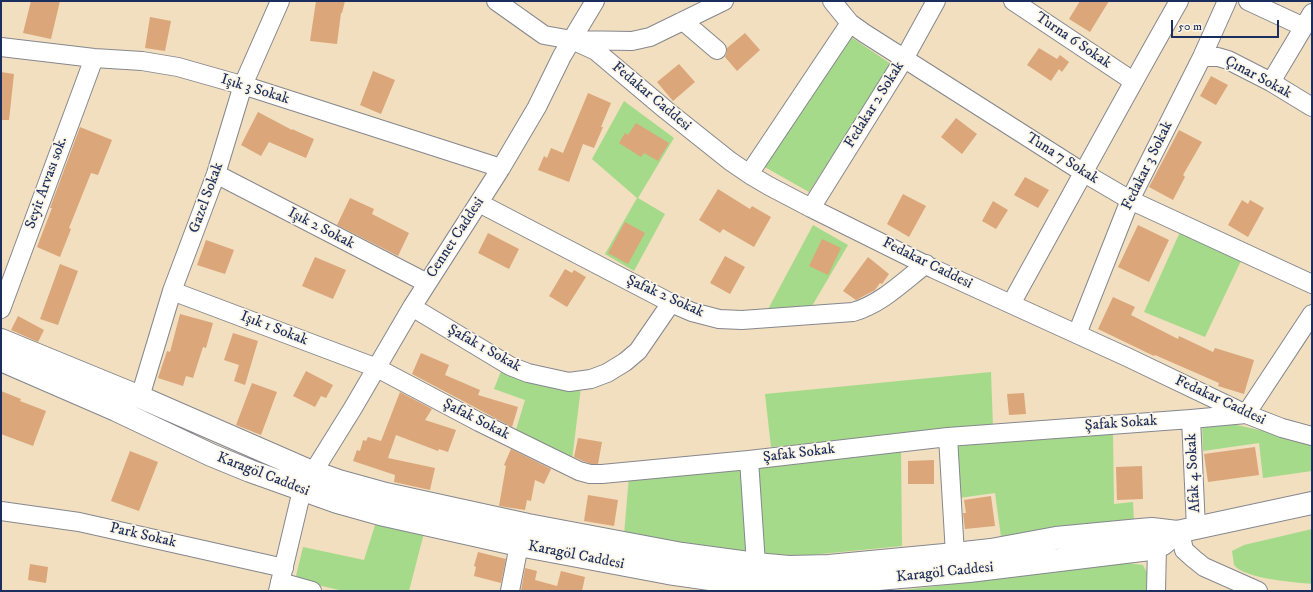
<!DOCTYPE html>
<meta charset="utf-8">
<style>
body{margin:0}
#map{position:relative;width:1313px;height:592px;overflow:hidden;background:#f1dfbf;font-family:"IM FELL DW Pica",serif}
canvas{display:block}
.frame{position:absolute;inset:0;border:2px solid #1b2f5e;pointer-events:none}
.scale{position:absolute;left:1171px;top:20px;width:108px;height:18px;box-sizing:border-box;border:2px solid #1b2f5e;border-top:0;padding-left:5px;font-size:12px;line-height:14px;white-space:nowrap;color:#1b2f5e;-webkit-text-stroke:3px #fcf5e5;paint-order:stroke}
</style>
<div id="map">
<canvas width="1313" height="592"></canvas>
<div class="frame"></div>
<div class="scale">50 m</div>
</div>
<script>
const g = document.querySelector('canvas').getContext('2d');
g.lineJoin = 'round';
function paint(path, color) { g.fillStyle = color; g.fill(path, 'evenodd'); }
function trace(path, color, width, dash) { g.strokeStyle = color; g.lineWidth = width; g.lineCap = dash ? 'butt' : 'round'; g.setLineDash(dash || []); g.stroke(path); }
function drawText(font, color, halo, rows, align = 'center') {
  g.font = font + ' "IM FELL DW Pica",serif'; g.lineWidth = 3.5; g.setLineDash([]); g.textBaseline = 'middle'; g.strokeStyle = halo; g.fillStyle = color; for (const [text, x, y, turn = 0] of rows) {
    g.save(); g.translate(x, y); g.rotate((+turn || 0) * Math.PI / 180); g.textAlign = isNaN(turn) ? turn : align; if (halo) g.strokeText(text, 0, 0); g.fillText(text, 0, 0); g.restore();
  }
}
const green = new Path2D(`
 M848,35l43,29 -82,128 -46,-26z
 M624,101l50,37 -36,60 27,16 -31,57 -29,-17 32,-56 -45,-39z
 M813,225l35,20 -39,66 -43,2z
 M1180,232l61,29 -36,76 -61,-25z
 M501,371l38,13 42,3 -9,73 -57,-27 10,-33 -31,-11z
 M991,372l2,55 -222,20 -6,-53z
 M1228,423l84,19v29l-49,7 -4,-35 -56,8 -1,-26z
 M1113,433l1,71 19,-2 1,20 -133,15 -6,-44 -36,5 -4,-56z
 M901,447l1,99 -101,10 -39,-3 -9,-89z
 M743,467l8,90 -127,-22 5,-59z
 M376,522l48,11 -15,58h-65l-49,-11 8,-33 61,13z
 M1312,529v55c-18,-2 -67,-5 -78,-19l-2,-14 12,-6z
 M1127,563l16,2 4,8 -1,18h-251z`);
const building = new Path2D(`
 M31,1h29l-9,38 -28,-6z
 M316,1h29l-3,12h-1l-4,31 -27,-3z
 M1080,1h29l-19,31 -21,-13z
 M150,17l21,4 -6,30 -20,-3z
 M745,33l15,17 -23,21 -12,-14 2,-5v-4z
 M1039,48l18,11 3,-4 9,7 -7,10 -3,-3 -8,12 -24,-16z
 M679,64l16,18 -22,19 -16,-19z
 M373,71l22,9 -14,34 -21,-9z
 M1,72l13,2 -5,46h-8z
 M1211,76l17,9 -12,20 -16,-9z
 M588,93l23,10 -10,24h2l-9,21 -11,-4 -14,38 -31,-12 6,-14 3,2 4,-10 12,5z
 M258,112l34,18v-1l22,10 -8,19 -37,-16 -8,14 -20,-11z
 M956,118l21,16 -15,20 -21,-17z
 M636,123l33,20 -11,18 -14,-8 -3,4 -22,-14 6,-10 3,2z
 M80,127l32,13 -14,35 -7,-2 -22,55 2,1 -11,28 -23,-10 15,-39h-2z
 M1179,130l23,12 -19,33 2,2 -12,23 -24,-13z
 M1025,177l24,13 -11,18 -24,-13z
 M718,189l32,20 2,-3 19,11 -17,30 -31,-18 -3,4 -21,-13z
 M903,194l23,12 -17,31 -22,-13z
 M350,198l24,11 -2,5 37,19 -11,23 -61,-31z
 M1242,200l6,4 2,-4 14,8 -16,29 -20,-12z
 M993,201l15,9 -12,19 -14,-8z
 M625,222l20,11 -17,31 -20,-11z
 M1138,225l31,15 -20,42 -31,-15z
 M488,233l31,16 -10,20 -31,-16z
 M822,239l19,9 -13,27 -19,-9z
 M206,240l28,10 -9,24 -28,-9z
 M725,256l20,11 -15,27 -20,-11z
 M315,257l31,13 -13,29 -31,-13z
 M868,257l21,17 -7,10 -2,-1 -5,7 -19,10 -13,-9z
 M60,264l18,7 -20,54 -18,-6z
 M565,269l7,4 2,-3 12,7 -19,30 -18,-11z
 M1113,297l22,10 -4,8 47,24 1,-3 34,16 2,-4 39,12 -10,34 -26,-8 1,-3 -64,-28 -1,1 -56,-27z
 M180,314l33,9 -7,25 -3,-1 -10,31 -7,-2 -3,10 -25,-8 9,-27 3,1z
 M18,316l26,14 -6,12 -27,-12z
 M233,333l25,8 -13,44 -11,-4 5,-16 -15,-5z
 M421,353l28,12 -4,10 35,15 -2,5 40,12 -6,20 -100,-53z
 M306,371l27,14 -7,13 -5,-2 -6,11 -22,-11z
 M252,383l25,9 -16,43 -25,-10z
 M1,391l20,8 -1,2 26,10 -13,35 -32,-12z
 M400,392l32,17 -7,11 31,10 -8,22 -9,-3 -1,2 -42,-16 -8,23 47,10 -5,22 -36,-8 1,-7 -42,-14 4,-11 3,1 3,-11 3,1 2,-4 13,4z
 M1024,393l2,21 -17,1 -2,-21z
 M578,438l24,4 -4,22h-7l-8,-3 -9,-4z
 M1255,447l4,28 -51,7 -4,-28z
 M511,449l40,20 -7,15 -9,-4 -4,21 -4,-1 -2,10 -26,-4 7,-40 -2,-1z
 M130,451l28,11 -19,49 -28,-10z
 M934,460v24h-26v-23z
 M1142,466l1,33 -26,1 -1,-33z
 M588,495l30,5 -4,26 -30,-5z
 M991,496l4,30 -30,3 -2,-16h3l-2,-13z
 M478,552l28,7 -5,24 -27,-7 2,-9 -2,-1z
 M30,564l18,3 -2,16 -18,-3z
 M525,568l12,3 -2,9 22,6 4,-15 24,6 -3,14h-61z`);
const minor = new Path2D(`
 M496,1l48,34 28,5 60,1 18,-4 74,-36
 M832,1l18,22 14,10 220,140 46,27 182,84
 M1013,1l120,80
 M1248,1l56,26
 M683,21l34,29
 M572,40l24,11 70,59 64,51 22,15 17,10 42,22 123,61 193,88 119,57 36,14 30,8
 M1,47l93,11 48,3 36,6 74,21 249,80
 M1202,57h16l10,3 43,22 41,25
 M1271,82l41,-69
 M216,174l211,109
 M749,174l101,-151
 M479,203l192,100 21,9 27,7 23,1 111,-8c28,-8 50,-30 73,-48
 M811,208l93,-149 32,-58
 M172,291l205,77 102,54 100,49 11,3h12l147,-14 199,-23 243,-18 55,-5 66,-100
 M1011,304c56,-101 111,-203 168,-303
 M412,307l98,59 18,7 41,9 22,-3 16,-6 18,-11 13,-11 33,-48
 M1,309l93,-251
 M1077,334l53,-134 72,-143 25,-56
 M140,397l32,-106 44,-117 27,-89 37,-84
 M1191,419l5,109
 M948,437l7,117
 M749,460l7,104
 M1,511l78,11 205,46
 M1180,532l4,18 10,9 10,8 54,24
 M280,582l32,9
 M278,591l24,-101 51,-82 59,-101 89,-139 36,-61 25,-51 33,-55
 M510,591l9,-46
 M1156,591l1,-44`);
const major = new Path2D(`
 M1,340l139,57 165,72 34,12 47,13 142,31 154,29 74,10 33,3 40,-1 126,-12 36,-4 65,-12 84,-8 12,-1 25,3 135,-29
 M1,360l115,50 95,45 39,16 87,31 43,12 139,31 149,28 69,10 23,2 62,-1 147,-13 181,-22 13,-5 14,-12`);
const streetNames = [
 ["Turna 6 Sokak",1073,41,34],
 ["Çınar Sokak",1258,78,28],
 ["Işık 3 Sokak",255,90,17],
 ["Fedakar Caddesi",651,97,40],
 ["Fedakar 2 Sokak",875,105,-58],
 ["Tuna 7 Sokak",1062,159,32],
 ["Fedakar 3 Sokak",1148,166,-64],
 ["Seyit Arvası sok.",47,183,-70],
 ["Gazel Sokak",207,198,-70],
 ["Işık 2 Sokak",321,229,27],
 ["Cennet Caddesi",456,238,-57],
 ["Fedakar Caddesi",927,264,26],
 ["Şafak 2 Sokak",665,297,24],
 ["Işık 1 Sokak",274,329,21],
 ["Şafak 1 Sokak",484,349,29],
 ["Fedakar Caddesi",1220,401,25],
 ["Şafak Sokak",476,420,27],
 ["Şafak Sokak",1121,424,-4],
 ["Şafak Sokak",799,454,-7],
 ["Afak 4 Sokak",1194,473,-93],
 ["Karagöl Caddesi",263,475,21],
 ["Park Sokak",143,536,13],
 ["Karagöl Caddesi",576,556,11],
 ["Karagöl Caddesi",945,573,-6]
];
paint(green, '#a5da8a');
paint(building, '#dba67a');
trace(minor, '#86878e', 20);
trace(major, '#86878e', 24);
trace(minor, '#fff', 18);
trace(major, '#fff', 22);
drawText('15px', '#1b2f5e', '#fcf5e5', streetNames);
</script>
